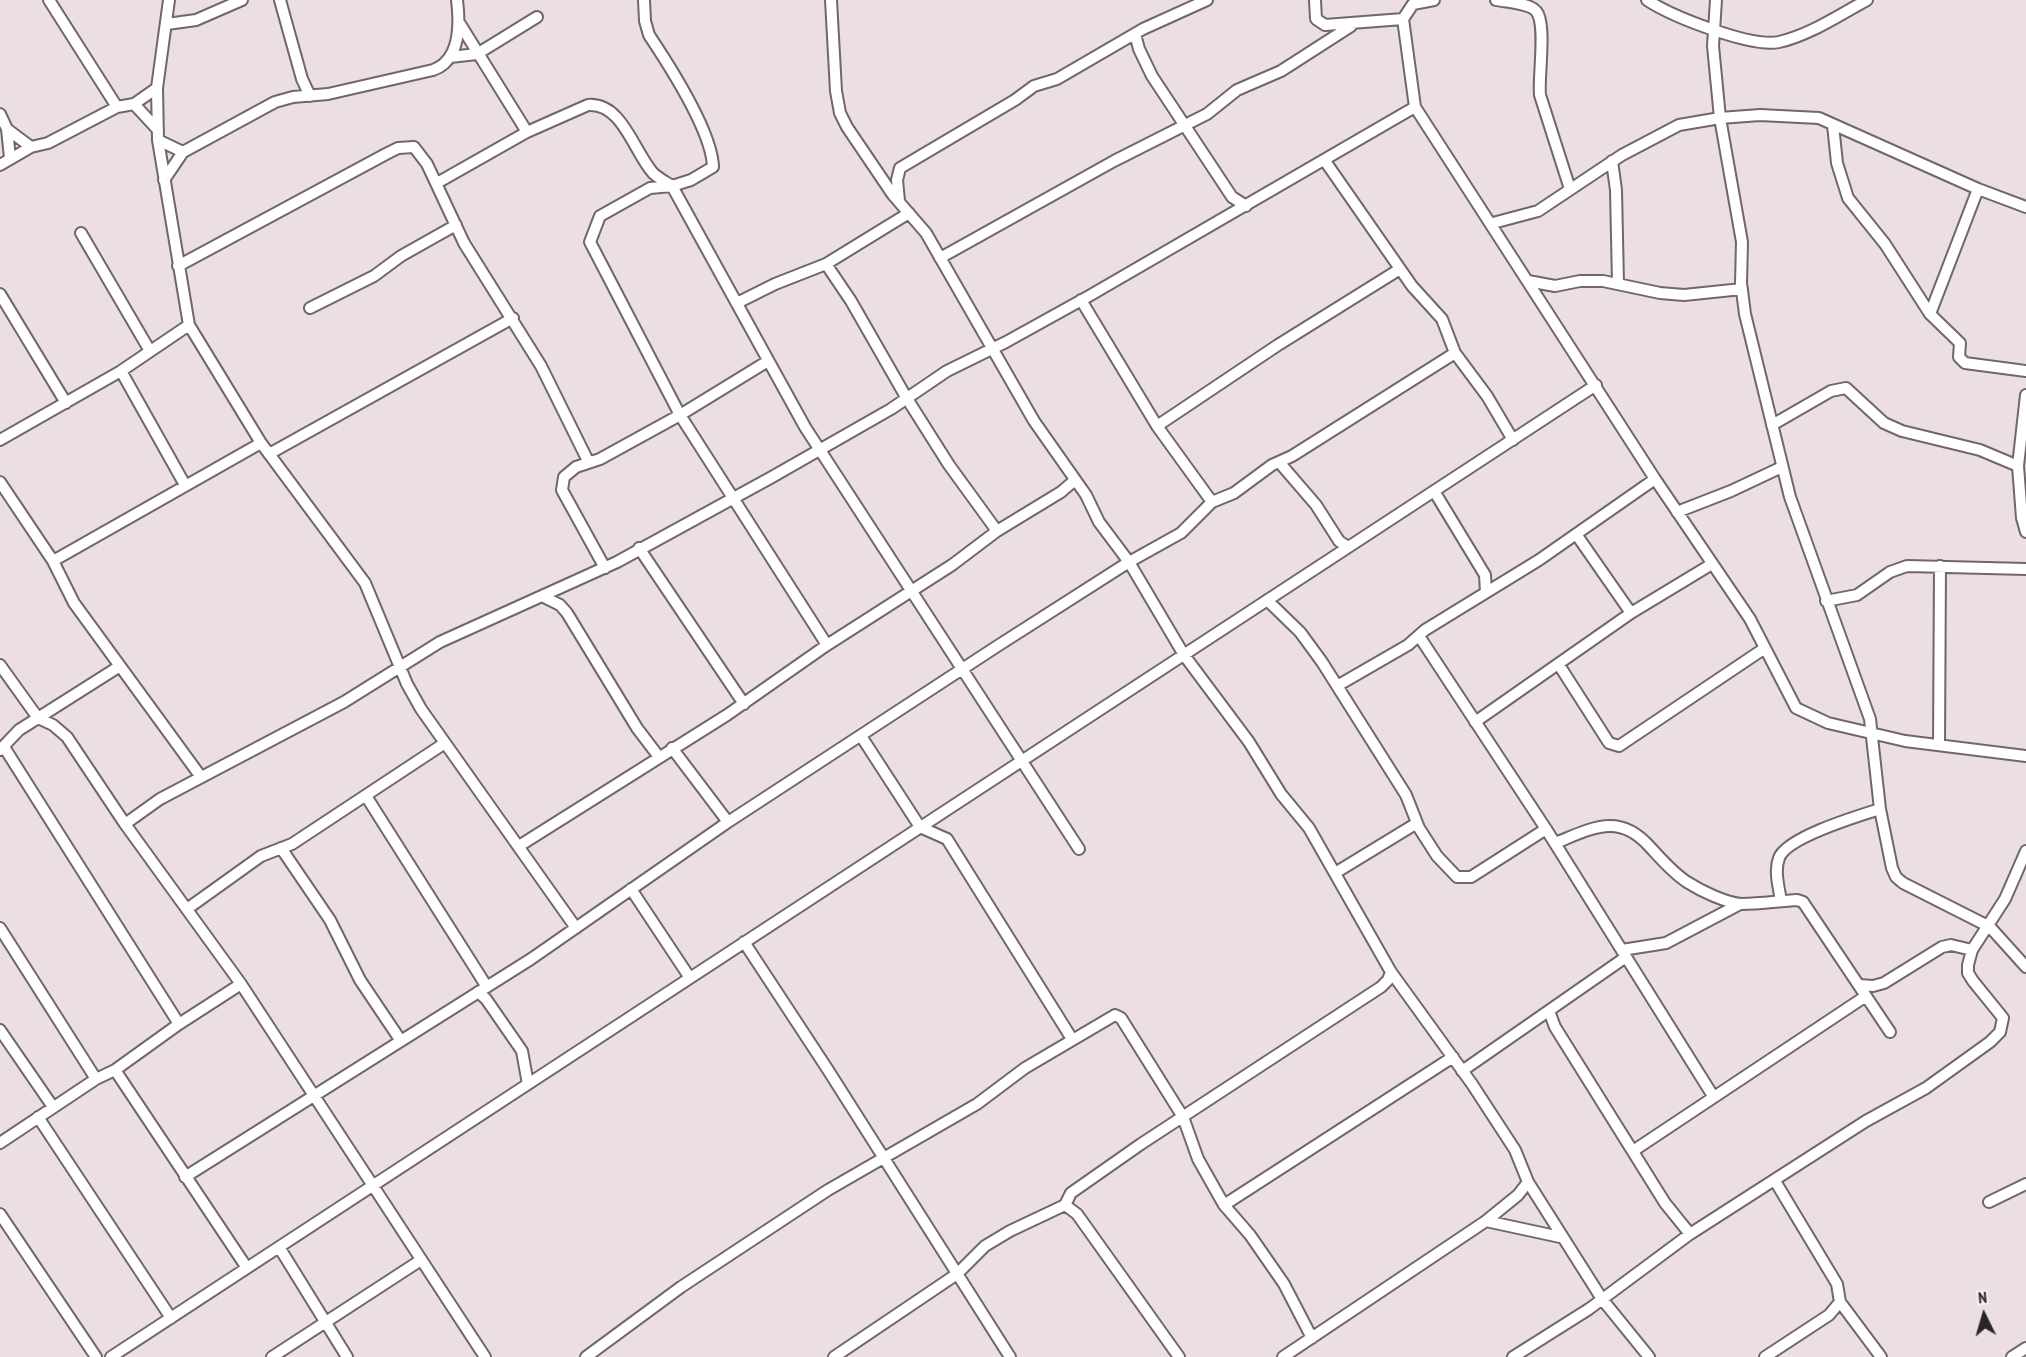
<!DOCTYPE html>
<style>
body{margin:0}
#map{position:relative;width:2026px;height:1357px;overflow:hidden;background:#ecdfe3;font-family:"PT Sans Narrow",sans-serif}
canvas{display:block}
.north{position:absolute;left:1954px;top:1285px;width:60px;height:60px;-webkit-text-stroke:4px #f9ecf1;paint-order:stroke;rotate:355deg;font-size:16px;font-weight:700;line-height:24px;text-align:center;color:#292426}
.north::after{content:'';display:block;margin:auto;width:21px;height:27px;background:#292426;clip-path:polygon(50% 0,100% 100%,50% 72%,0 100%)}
</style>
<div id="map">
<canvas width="2026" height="1357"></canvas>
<div class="north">N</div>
</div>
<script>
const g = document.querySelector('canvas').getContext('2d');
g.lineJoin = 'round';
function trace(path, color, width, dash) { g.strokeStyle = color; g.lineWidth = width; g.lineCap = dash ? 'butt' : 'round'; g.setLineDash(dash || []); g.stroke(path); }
const street = new Path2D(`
 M49,0l68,107
 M169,0l-12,88 1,52 31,185 72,118 104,140 42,101 14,25 155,219
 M280,0l22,79 8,17
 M644,0l1,21 4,14c20,30 63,97 64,132l-22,13 -19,6 133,241 274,422
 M831,0l5,91 4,22 7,14 46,68 33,38 108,188 52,74 13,27 30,40 55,93 65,87 32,52 28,34 82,144 81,112 43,66 13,32 -10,13 -32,26
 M1315,0l1,19 9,6 78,-6 12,88 240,372 95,140 46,89 32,15 77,18 121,15
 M1496,0c10,2 33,3 40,11 11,12 2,66 4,84l30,94
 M1647,0c24,16 104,48 132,42 31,-7 60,-27 88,-42
 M1716,0l-3,46 7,72 22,124 -1,41 4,31 45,183 80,222 10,90 12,59 4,9 7,6 87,44 36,40
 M1403,19l10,-15 21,-4
 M167,24l29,-4 46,-20
 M460,24l67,108
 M1135,34l4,15 13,27 80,121 14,9
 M450,57l27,-3 60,-37
 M134,104l24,26
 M0,114l7,15 3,29
 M1833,125l4,38 11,35 37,46 45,70 30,29 -1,14 6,6 61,8
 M7,129l24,18
 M158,140l25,12
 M1325,161l87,125 30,33 13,34 32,43 26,44
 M1612,161l4,29 2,93
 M0,165l31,-18 17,-4 69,-36 17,-3 23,-16
 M164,180l19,-28 92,-50 18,-5 35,-3 105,-24c28,-10 27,-46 24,-70
 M437,183l90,-51 61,-27c34,-3 46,47 65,68 5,5 13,9 19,13
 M672,186l-22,2 -50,28 -10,26 90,173 147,230
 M899,201l-2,-21 3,-12 115,-68 19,-14 23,-7 86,-50 64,-29
 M1493,223l45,-12 84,-56 57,-30 41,-7 40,-3 59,3 159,71 48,18
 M81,233l69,118
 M940,258l174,-97 93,-47 30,-24 44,-19 70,-45
 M826,264l83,-51
 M178,266l208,-112 12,-6 16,-1 13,17 37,79 77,123 47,95
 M1528,281l27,5 25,-5h23l57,12 24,2 58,-6
 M0,294l66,109
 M1081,300l76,126 55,76
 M737,303l38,-19 51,-20 25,37 55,96 43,68 48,66
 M310,308l64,-32 27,-20 55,-31
 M1930,314l48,-125
 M121,371l64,114
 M2026,395l-8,71 4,52 4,14
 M1772,425l59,-34 15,-3 38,35 18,8 78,19 38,16
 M1157,426l121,-81 122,-76
 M0,440l121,-69 68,-46
 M269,454l244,-136
 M1279,462l37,43 23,36 9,6
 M0,482l53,79 21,42 127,174
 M1434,491l51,84 1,17
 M1677,512l54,-21 51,-24
 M1576,534l55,79
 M639,548l105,156
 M53,561l208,-118
 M605,568l-43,-78 2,-13 12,-10 24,-8 80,-44 88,-54
 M542,596l18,9 7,8 70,115 22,29
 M1267,600l33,32 22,30 84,133 13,33 18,28 20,21h14l75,-48
 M1826,601l31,-6 33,-23 17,-6 119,3
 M1419,636l127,193 167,267
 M0,665l38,53 15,7 14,12 58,87 116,160 244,373
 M1559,665l50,78 10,3 146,-98
 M1337,686l71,-41 17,-15 114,-70 116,-81
 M1475,722l156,-109 81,-49
 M861,736l59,91 27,12 125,200
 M1939,745l1,-179
 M4,747l175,277
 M672,748l56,74
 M0,750l19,-20 101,-64
 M366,796l121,191
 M125,824l35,-25 184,-97 96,-60 177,-80 155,-85 119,-68 56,-38 59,-29 83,-46 326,-189
 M1555,843c38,-15 64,-31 95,4 12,13 23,26 37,35 14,9 39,21 55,22 18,0 37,-3 55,-4l6,2 87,130
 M519,846l208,-131 100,-70 125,-80 45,-34 64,-39 14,-12
 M281,848l49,72 30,60 41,61
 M1335,873l82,-50
 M631,889l59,89
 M1781,901c-2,-13 -7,-30 -2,-43 8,-21 79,-42 101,-49
 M187,909l74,-53 31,-12 153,-101
 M0,928l96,151
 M744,942l84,128 182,287
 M1622,950l44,-7 74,-39
 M1859,985l14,1 11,-3 58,-36 9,-2 21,5
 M478,992l8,7 36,52 6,33
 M1549,1011l6,16 110,176 25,31
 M0,1030l53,77
 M115,1070l132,198
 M1462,1071l164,-114
 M38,1117l133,201
 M0,1143l96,-64 19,-9 64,-46 62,-40
 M1633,1151l233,-155
 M185,1177l346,-218 197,-137 271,-177 130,-83 52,-29 31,-31 22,-9 38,-28 20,-9 163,-103
 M1528,1182l74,117 47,58
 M1989,1202l37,-18
 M1065,1205l6,-12 70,-49 240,-157 7,-7 3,-8
 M1224,1205l229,-148
 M0,1214l96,143
 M279,1247l68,110
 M1840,1302l41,55
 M111,1357l1485,-972
 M272,1357l149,-97
 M586,1357l95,-70 147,-97 149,-86 48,-36 90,-53 6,3 62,99 15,42 26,46 26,30 34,49 28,54
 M834,1357l123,-83 28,-28 25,-15 55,-26 12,9 102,143
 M1283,1357l203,-136 74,16
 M1513,1357l76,-48 101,-75 176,-113 60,-33 64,-46 10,-10 3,-14 -30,-37 -5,-8v-8l4,-15 33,-51 21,-48
 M1765,1357l64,-42 11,-13 -3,-18 -62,-103
 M2012,1357l14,-9`);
trace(street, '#71666a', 14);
trace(street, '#fff', 10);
</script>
